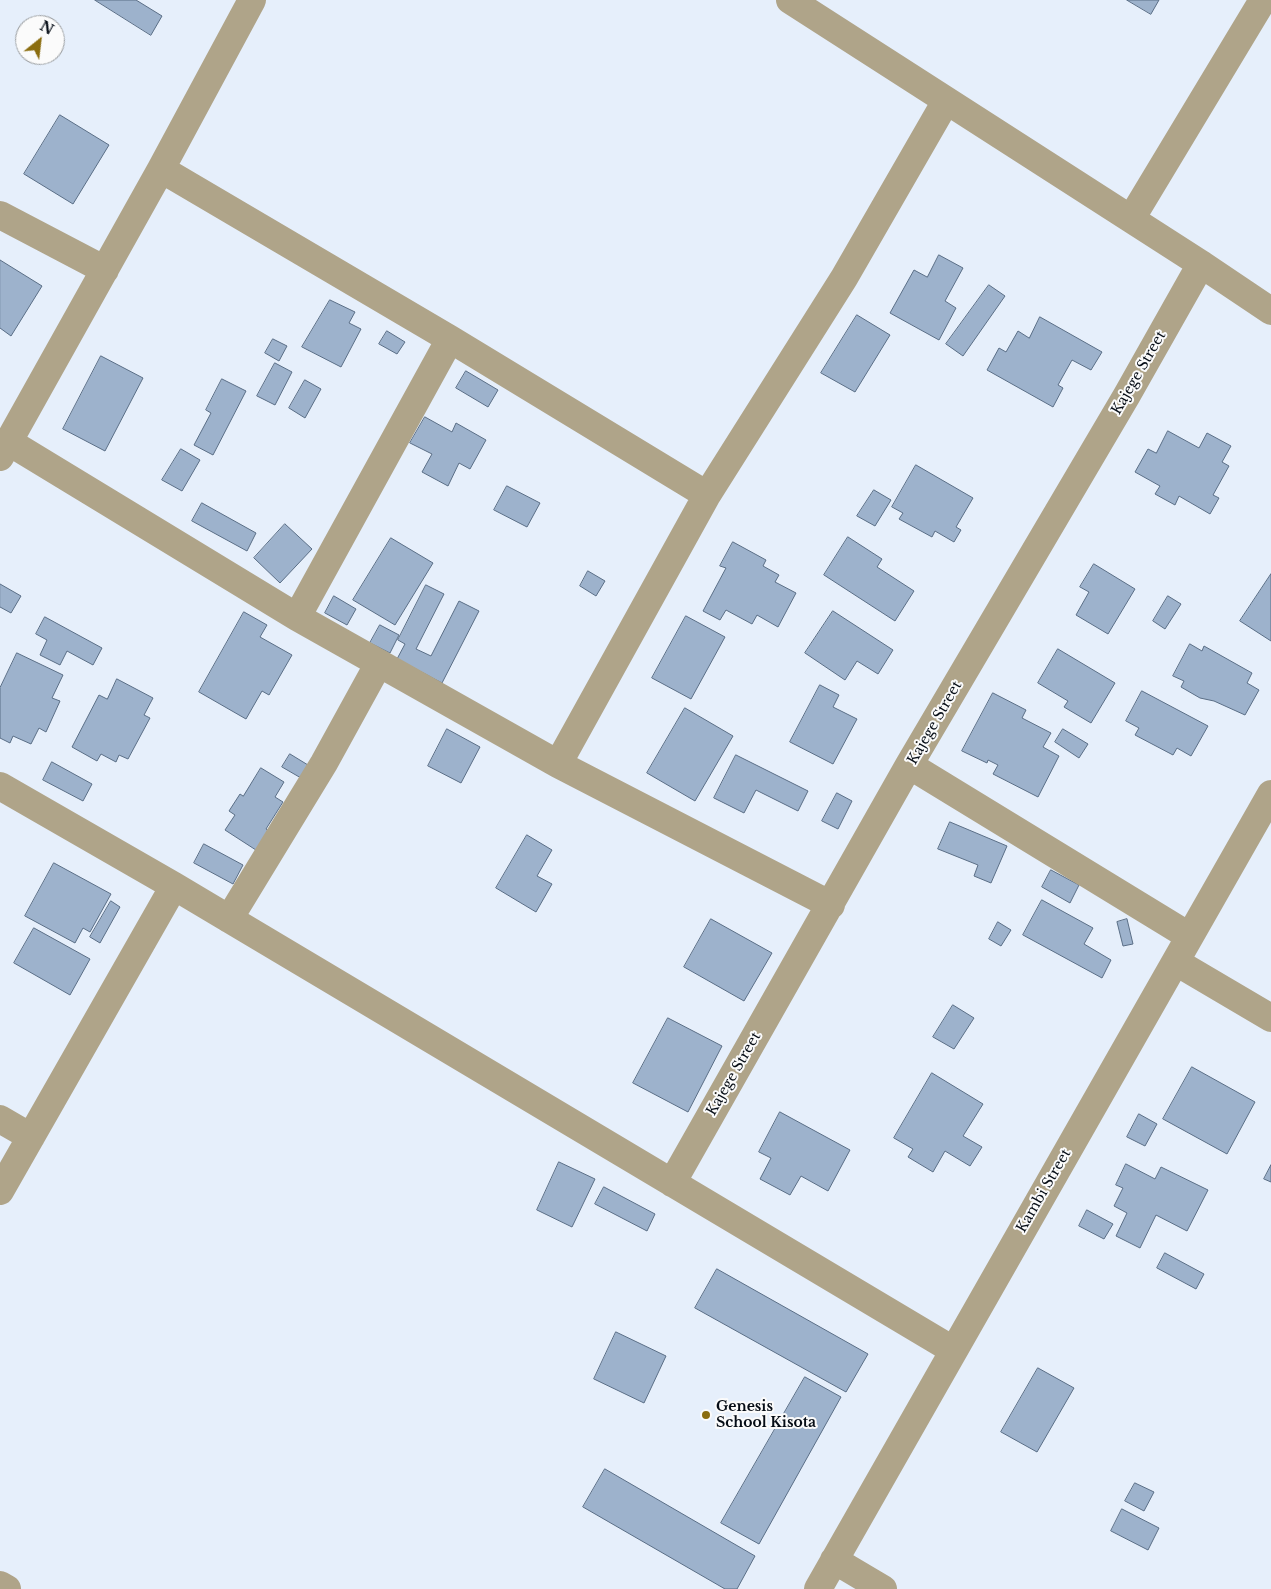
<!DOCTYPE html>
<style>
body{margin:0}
#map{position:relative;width:1271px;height:1589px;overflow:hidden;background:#e6effb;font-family:"Libre Baskerville",serif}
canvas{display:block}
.north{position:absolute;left:15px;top:15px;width:50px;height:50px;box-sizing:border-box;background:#fbfbfb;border:1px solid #999c9f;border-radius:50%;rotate:29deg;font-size:14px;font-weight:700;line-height:20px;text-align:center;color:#060d16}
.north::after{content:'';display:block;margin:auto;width:18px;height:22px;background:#8b6d0f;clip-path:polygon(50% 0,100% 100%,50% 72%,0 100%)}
</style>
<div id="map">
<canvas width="1271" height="1589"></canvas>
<div class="north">N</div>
</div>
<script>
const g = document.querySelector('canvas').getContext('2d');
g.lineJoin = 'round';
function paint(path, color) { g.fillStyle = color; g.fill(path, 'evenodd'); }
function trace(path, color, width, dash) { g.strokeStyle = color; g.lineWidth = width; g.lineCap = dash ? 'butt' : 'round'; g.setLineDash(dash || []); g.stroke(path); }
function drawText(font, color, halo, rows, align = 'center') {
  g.font = font + ' "Libre Baskerville",serif'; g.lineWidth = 4; g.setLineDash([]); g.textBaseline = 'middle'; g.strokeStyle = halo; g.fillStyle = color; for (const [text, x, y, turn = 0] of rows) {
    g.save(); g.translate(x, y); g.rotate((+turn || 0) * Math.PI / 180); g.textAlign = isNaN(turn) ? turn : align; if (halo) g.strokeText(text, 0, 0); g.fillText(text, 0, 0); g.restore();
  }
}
const building = new Path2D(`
 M95,0h41l26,16 -11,19z
 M1127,0h32l-8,14z
 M60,115l49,30 -36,59 -49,-30z
 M939,255l24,13 -18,33 11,7 -17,32 -49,-27 24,-43 13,7z
 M0,260l42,26 -31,50 -11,-8z
 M989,285l16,11 -42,60 -17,-12z
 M330,300l25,12 -6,11 12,6 -20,38 -39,-20z
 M857,315l33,20 -35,57 -34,-19z
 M1040,317l62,35 -11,18 -19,-10 -14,25 5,3 -10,19 -66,-37 12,-22 7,4 12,-21 11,7z
 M387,331l18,11 -8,12 -18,-10z
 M273,339l14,7 -8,15 -14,-8z
 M101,356l42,22 -38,73 -42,-22z
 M275,363l17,9 -17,33 -18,-9z
 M466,371l32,19 -10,17 -32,-19z
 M222,379l24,12 -33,64 -19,-10 17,-32 -5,-3z
 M305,380l16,9 -16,29 -16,-10z
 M425,417l27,15 4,-9 30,17 -16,29 -11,-6 -11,23 -26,-14 10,-18 -22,-11z
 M1168,431l31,17 8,-15 24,13 -9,16 7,4 -16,29 6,3 -9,16 -31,-18 -4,9 -20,-11 5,-8 -25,-14 13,-23 8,4z
 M181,449l19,11 -18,31 -20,-11z
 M916,465l57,33 -17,29 5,3 -7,12 -19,-11 -3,6 -33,-18 4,-6 -11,-6z
 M507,486l33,17 -13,24 -33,-17z
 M874,490l17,10 -16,26 -18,-10z
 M202,503l54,30 -9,18 -55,-30z
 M285,524l27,25 -32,34 -26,-25z
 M848,537l34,22 -5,8 37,24 -19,30 -71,-46z
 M391,538l42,25 -38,62 -42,-25z
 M733,542l33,18 -3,6 16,9 -4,7 21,11 -18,34 -21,-12 -5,9 -26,-14 -6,10 -17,-9 23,-43 -6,-2z
 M1094,564l41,25 -27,45 -32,-19 13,-23 -9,-5z
 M588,571l17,10 -9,15 -16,-10z
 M1271,574v67l-31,-20z
 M0,584l21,12 -10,17 -11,-6z
 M426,585l18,9 -28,55 15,7 28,-55 20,10 -37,72 -45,-24 8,-15 -7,-4z
 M334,596l22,13 -9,16 -22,-12z
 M1168,596l13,8 -16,25 -12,-8z
 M833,611l60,39 -15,24 -21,-13 -12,19 -40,-27z
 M244,612l23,13 -7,12 32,18 -23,40 -7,-4 -16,28 -47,-27z
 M686,616l39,21 -34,62 -39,-21z
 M45,617l57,31 -9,17 -26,-14 -7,14 -20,-10 7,-15 -11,-6z
 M380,625l19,10 -9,18 -20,-10z
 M1190,644l12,7 2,-5 48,27 -5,10 12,7 -14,25 -31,-14 -14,-3 -19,-11 3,-6 -11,-5z
 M1058,649l57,34 -24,40 -27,-16 4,-6 -30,-18z
 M17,653l46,22 -11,23 8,3 -14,31 -7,-4 -8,16 -18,-8 -3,7 -10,-5v-50z
 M117,679l36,19 -9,17 6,3 -22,41 -9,-4 -3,7 -15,-8 -4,7 -25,-14 27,-52 8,4z
 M820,685l19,10 -6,12 24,12 -24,45 -43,-22z
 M1142,691l66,35 -17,30 -14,-8 -4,7 -38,-20 4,-7 -13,-7z
 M993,693l33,17 -4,8 29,15 -8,14 16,9 -21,41 -45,-23 5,-9 -10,-5 -1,3 -25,-12z
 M685,708l48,28 -38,65 -48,-28z
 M447,729l33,18 -19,36 -33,-17z
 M1063,729l25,15 -9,14 -24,-16z
 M290,754l18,11 -7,13 -19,-11z
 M736,755l72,36 -10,20 -42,-21 -12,23 -30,-15z
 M52,762l40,22 -9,17 -40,-21z
 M261,768l23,14 -9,15 8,5 -17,27 5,3 -12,20 -34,-22 10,-15 -6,-4 11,-17 3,2z
 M837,793l15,8 -14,28 -16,-8z
 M950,822l57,24 -16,37 -17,-7 4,-11 -40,-16z
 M527,835l25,15 -15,26 15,8 -16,28 -40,-24z
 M204,844l39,21 -10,19 -39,-21z
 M54,863l57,31 -21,38 -7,-4 -8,15 -50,-27z
 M1051,870l28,15 -9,18 -28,-16z
 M1042,900l51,28 -9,16 27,16 -9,18 -79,-43z
 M111,901l9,6 -20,36 -10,-6z
 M711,919l61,34 -28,48 -60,-34z
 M1127,919l6,25 -10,2 -6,-24z
 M998,922l13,8 -10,16 -12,-7z
 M34,928l56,31 -20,36 -56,-32z
 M953,1005l21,13 -20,31 -21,-12z
 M668,1018l54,28 -34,66 -55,-29z
 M1192,1067l63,35 -28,52 -64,-35z
 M932,1073l51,31 -20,32 19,11 -12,19 -25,-15 -12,21 -25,-15 5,-8 -19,-11z
 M780,1112l70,38 -22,41 -27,-15 -11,19 -30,-16 11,-21 -12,-6z
 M1139,1114l18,10 -12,22 -18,-9z
 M559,1162l36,17 -23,48 -35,-17z
 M1126,1164l29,15 6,-12 47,23 -21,41 -31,-16 -16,33 -24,-12 11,-23 -13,-7 9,-18 -7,-3z
 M1271,1165v17l-7,-3z
 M604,1187l51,27 -8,17 -52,-27z
 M1087,1210l26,14 -9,15 -25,-13z
 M1165,1253l39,21 -8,15 -39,-21z
 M717,1269l151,85 -22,38 -151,-84z
 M616,1332l50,24 -22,47 -50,-24z
 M1038,1368l36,20 -37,64 -36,-20z
 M805,1377l36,20 -82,147 -38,-21z
 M605,1469l150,87 -18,33h-12l-142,-82z
 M1135,1483l19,9 -10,19 -19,-10z
 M1122,1509l37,19 -11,22 -37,-19z`);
const minor = new Path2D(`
 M790,0l411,264 70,47
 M161,169l289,170 257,156
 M0,215l105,55
 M1131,219l132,-219
 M9,442l288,175 261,147 273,141
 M0,457l161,-288 91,-169
 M297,617l153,-278
 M558,764l149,-269 137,-217 102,-177
 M909,765l280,171
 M0,786l174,100 779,464
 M229,919l95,-156 55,-100
 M1176,962l95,56
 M0,1119l31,18
 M672,1183l237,-418 218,-370 74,-131
 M0,1191l174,-305
 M834,1560l49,29
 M0,1585l7,4
 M818,1589l453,-795`);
const markers = [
 [706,1415,5,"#8b6d0f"]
];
const streetNames = [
 ["Kajege Street",1139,373,-60],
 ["Kajege Street",935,723,-60],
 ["Kajege Street",734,1074,-60],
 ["Kambi Street",1044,1191,-60]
];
const poiNames = [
 ["Genesis",716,1407],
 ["School Kisota",716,1423]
];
paint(building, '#9db2cc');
trace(building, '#5a6e86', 1);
trace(minor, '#afa489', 28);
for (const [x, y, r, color] of markers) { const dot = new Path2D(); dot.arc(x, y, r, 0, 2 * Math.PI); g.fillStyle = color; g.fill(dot); trace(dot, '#fbfbfb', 2); }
drawText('14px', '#060d16', '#fbfbfb', streetNames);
drawText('bold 14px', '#060d16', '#fbfbfb', poiNames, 'left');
</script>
